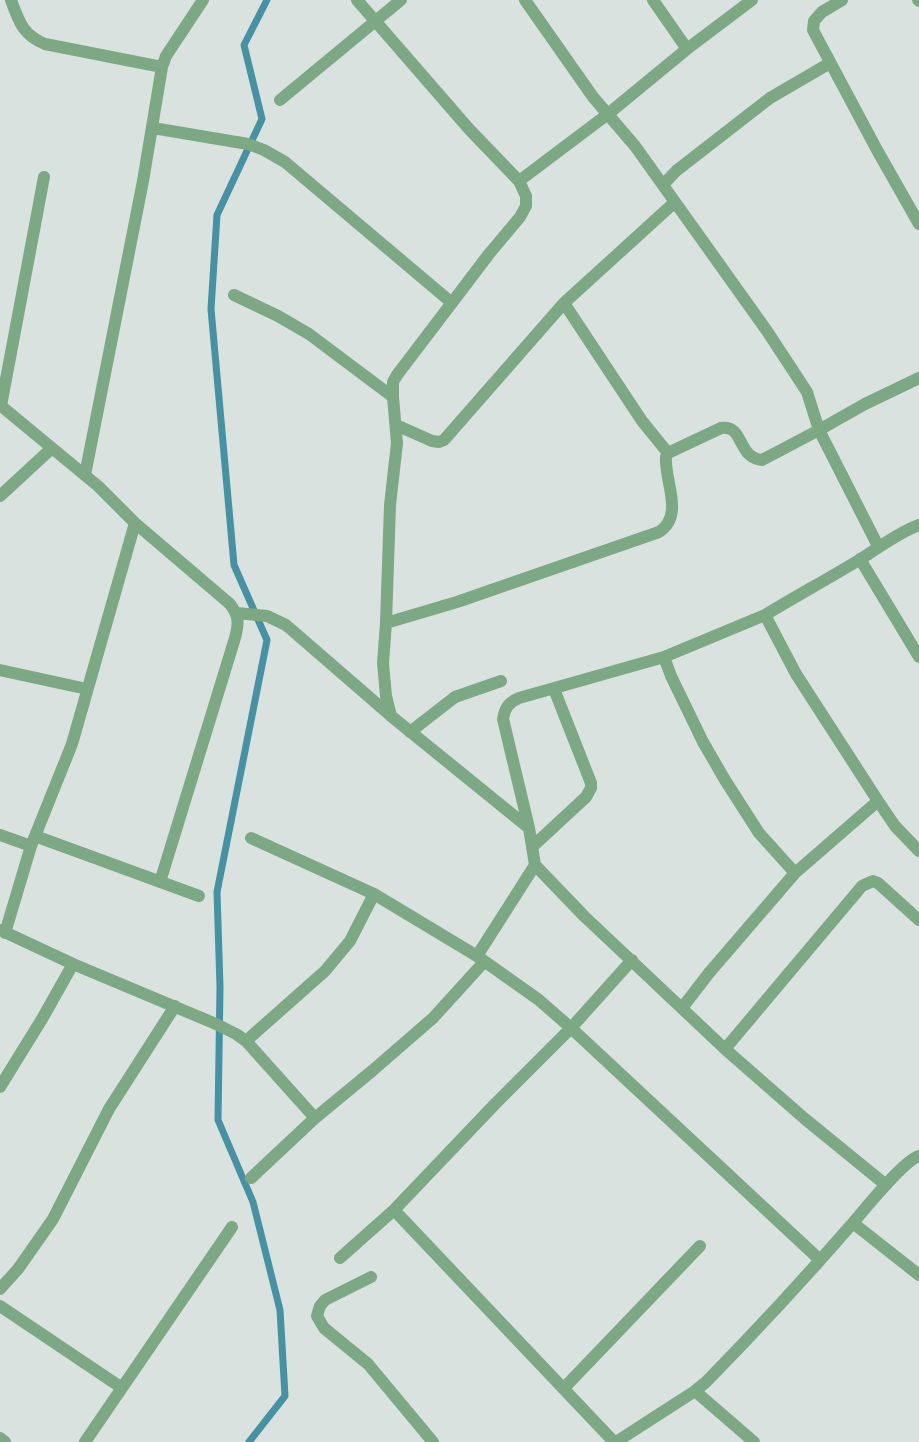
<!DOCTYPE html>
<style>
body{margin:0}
canvas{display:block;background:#d9e2de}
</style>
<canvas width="919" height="1442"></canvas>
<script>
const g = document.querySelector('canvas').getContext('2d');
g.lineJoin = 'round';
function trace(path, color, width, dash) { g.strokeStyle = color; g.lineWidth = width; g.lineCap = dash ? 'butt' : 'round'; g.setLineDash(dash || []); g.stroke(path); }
const stream = new Path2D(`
 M249,1442l36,-46 -5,-86 -27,-108 -35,-82 2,-133 -3,-95 50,-252 -33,-75 -23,-256 6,-94 45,-96 -18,-74 23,-45`);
const street = new Path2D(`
 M11,0c8,22 12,35 34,44l117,23
 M357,0l112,129 50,52 7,15v10l-6,11 -31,37 -92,121 -4,7v15l4,46 -7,62 -4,118 -3,40 3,33 5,20
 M653,0l34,49
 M842,0l-20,12 -8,9 -1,9 64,120 42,74
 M918,0l1,1
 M280,100l121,-100
 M153,128l95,16 16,6 21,12 167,141
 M519,181l89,-67 79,-65 65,-49
 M663,185l13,-14 94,-73 60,-35
 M234,295l44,21 31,18 84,63
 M564,303l78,118 26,32
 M0,405l98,81 37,37 95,81c9,12 9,19 5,34l-75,244
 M1,406l43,-229
 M396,425l36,16 7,1 5,-2 120,-137 111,-101
 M85,475l58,-294 19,-114 4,-11 37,-56
 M0,496l52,-48
 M878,546l-59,-116 46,-26 54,-26
 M860,559l59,98
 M237,613l30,3 19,9 105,91 138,112
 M765,615c31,-19 63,-36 94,-55 20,-12 38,-27 60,-35
 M386,623l71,-21 202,-70c26,-17 5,-51 7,-75l2,-4 53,-25c23,-4 16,30 41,32l57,-30 -12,-38 -40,-61 -132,-185 -42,-49 -68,-97
 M664,657l7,19 32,66 22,38 34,53 36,40
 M0,670l87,19
 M410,732l45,-35 46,-16
 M0,835l31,11 41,-102 63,-221
 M35,836l164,60
 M251,838l123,56 103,62 62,44 32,28 249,232
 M532,847l54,-50 5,-9v-5l-37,-94
 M535,865l49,51 141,133 80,70 81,66
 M0,930l73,34 143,60 20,10 10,7 69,77
 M5,933l26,-87
 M477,956l58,-91 -6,-37 -26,-109c2,-11 5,-16 16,-21l145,-41 101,-42 31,59 82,127 17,25 24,25
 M682,1008l27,-35 86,-100 83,-72
 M246,1041l79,-70 25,-30 24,-47
 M725,1049l137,-163 11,-5 5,2 41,37
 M0,1087l42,-68 31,-55
 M251,1178l64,-60 57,-47 61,-53 51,-56
 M394,1210l220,232
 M853,1223l66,52
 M340,1258l54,-48 102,-107 75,-75 61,-68
 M371,1277l-46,23 -5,6 -3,10 7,12 44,36 65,78
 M0,1289l18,-20 35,-50 56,-110 66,-103
 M0,1306l122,82
 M564,1388l136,-142
 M695,1391l59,51
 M0,1438l5,4
 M85,1442l147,-215
 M616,1442l79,-51 11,-9c50,-51 99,-104 146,-158 13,-15 51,-63 67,-68`);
trace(stream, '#4691a2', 7);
trace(street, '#7ca984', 12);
</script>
